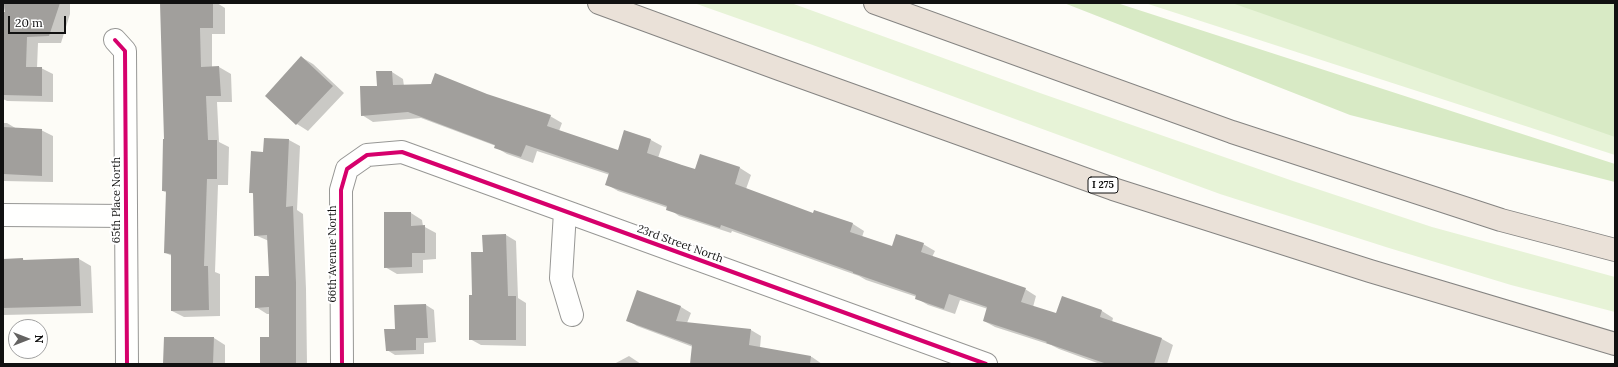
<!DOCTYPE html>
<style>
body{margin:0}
#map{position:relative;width:1618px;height:367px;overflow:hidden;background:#fdfcf7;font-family:Lora,serif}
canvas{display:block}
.frame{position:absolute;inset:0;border:4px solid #111;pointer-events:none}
.north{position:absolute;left:8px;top:319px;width:40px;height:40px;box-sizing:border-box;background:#fff;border:1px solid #a0a0a0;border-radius:50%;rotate:90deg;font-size:11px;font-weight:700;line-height:16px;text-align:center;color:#111}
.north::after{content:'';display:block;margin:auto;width:14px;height:18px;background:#646362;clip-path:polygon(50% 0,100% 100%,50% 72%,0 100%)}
.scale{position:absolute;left:8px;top:16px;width:58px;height:18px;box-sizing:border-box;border:2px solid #111;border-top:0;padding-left:5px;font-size:12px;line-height:14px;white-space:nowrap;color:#111;-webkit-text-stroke:3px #fff;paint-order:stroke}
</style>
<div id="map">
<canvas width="1618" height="367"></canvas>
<div class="frame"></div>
<div class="north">N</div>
<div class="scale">20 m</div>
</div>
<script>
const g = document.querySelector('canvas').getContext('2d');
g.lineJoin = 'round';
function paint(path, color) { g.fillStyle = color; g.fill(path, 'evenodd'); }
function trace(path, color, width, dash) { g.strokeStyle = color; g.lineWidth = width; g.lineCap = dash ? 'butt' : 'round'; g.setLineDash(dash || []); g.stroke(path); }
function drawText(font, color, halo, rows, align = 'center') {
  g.font = font + ' Lora,serif'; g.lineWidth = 4; g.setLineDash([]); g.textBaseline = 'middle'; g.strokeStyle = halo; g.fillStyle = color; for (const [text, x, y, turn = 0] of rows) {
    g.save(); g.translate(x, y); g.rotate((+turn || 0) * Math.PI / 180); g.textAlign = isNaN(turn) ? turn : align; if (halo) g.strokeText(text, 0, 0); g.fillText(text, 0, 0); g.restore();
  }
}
const green = new Path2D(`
 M694,3h97l249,90 253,88 139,46 183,50v35l-104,-27 -122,-37 -169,-54 -410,-150z
 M1145,3h470v152z`);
const forest = new Path2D(`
 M1064,3h53l498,161v18l-265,-67z
 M1232,3h383v134z`);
const shadow = new Path2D(`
 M3,3h67v11l-9,29h-23l-1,25h4l12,6v28l-46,-1 -4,-2v-86h2z
 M161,3h56l8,5v26h-13v34l7,-1 12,7 1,28h-15l2,40 10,5 -1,38h-10l-3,87 5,2v42l-36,1 -12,-6v-55l-6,-3 1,-60 -4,-2 2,-51z
 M301,57l12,7 31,29 -36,38 -11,-7 -31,-28z
 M392,72l11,7 1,7 83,9 63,21 12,7 -3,8 59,20 33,-11 11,6 -4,12 38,12 5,-15 39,13 11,7 -5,14 67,25 40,10 11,7 -2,6 31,11 30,-4 12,7 -3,6 93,32 11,7 -3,11 24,8 6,-17 39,13 11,7 -1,4 50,17 11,6 -6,19h-67l-41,-15 -8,-4 -56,-18 -11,-6 4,-12 -28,-9 -5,14 -27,-9 -12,-7 1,-1 -51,-17 -7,-4 -127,-45 -1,2 -52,-17 -11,-8 -50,-17 -12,-7 4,-9 -73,-24 -4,12 -26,-9 -12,-7 1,-1 -75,-28 -48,4 -11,-7 16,-28z
 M3,123h4l10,6 24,1 12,6v46l-50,-1z
 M289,140l11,6 -3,64 6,4 3,75 1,75h-46l9,-26v-24h-3l-11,-7 14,-30 -1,-36 -14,-6 -1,-41 -4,-2 14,-39z
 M411,213l11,7 1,6 13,7v26l-13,1v13l-26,1 -12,-7z
 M506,235l10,6 2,57 8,5v43l-45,-1 -11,-6 3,-43 11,-43z
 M22,259l4,2 53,-2 12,7 2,47 -90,2v-55z
 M638,292l43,15 10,6 -4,10 64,7 10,6 -1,12 52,9 10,7h-131l2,-17 -56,-21 -10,-6z
 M426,305l8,5 2,32 -12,1v11l-29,1 -8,-5 9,-20z
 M214,338l11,7v19h-61z
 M629,356l12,8h-27z`);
const building = new Path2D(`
 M4,3h56l-11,33 -22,1 -1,30h16v29l-39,-1v-83h2z
 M160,3h53v25h-13l1,39 18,-1 2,30h-15l2,44h9v39h-10l-3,87h4l1,44 -38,1v-57l-7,-1 2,-62h-4l1,-52h1z
 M301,56l32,30 -37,39 -31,-29z
 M376,71h16l1,14 38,-1 4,-11 52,21 64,21 -4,11 71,24 6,-20 27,9 -4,14 35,12 13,4 5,-15 40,13 -5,17 78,29 1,-3 39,13 -3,9 42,14 4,-12 28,9 -3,9 105,36 -5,14 35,11 6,-17 40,14 -2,7 62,21 -8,26h-47l-61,-21 1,-1 -64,-21 4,-14 -38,-13 -5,15 -29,-10 1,-4 -63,-22v-1l-132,-47 -1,3 -54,-18 1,-4 -62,-21 4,-12 -83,-28 -5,12 -27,-9 1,-3 -87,-33 -47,4 -1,-30h17z
 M3,127l39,2v47l-39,-2z
 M264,138l25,1 -3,68 7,-1 3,77v81h-36v-27h9v-30l-14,1v-32h14l-2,-41 -13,1 -1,-43h-4l2,-42 12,1z
 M384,212h27v14l14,-1v28h-13v14l-28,1z
 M506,234l2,62h8v44h-47v-45h3l-1,-43h12l-1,-17z
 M23,258v2l56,-2 2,48 -78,2v-49z
 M637,290l44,16 -5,15 75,8 -2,16 62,11 -1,8h-120l2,-19 -66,-24z
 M426,304l2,34h-12v12l-30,1 -2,-22h11l-1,-24z
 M164,337h50l-1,27h-50z`);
const minor = new Path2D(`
 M115,40l10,11 2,313
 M565,212l-4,66 11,37
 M3,215l123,1
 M342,364l-1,-174 6,-21 20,-14 35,-3 584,212`);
const highway = new Path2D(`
 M599,3l180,66 334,120 257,82 245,73
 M875,3l357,129 269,88 114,30`);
const cycleway = new Path2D(`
 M115,40l10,11 2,313
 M342,364l-1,-174 6,-21 20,-14 35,-3 584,212`);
const shields = [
 [1103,185,30]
];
const shieldNames = [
 ["I 275",1103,185]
];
const streetNames = [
 ["65th Place North",117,200,-90],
 ["23rd Street North",680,244,20],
 ["66th Avenue North",333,254,-90]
];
paint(green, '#e7f3d7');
paint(forest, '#d8eac5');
paint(shadow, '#0003');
paint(building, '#a19f9c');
trace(minor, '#979795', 24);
trace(highway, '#858482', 24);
trace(minor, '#fffffe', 22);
trace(highway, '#eae1d8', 22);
trace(cycleway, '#d6006c', 4);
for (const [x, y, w] of shields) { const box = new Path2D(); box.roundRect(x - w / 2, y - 8, w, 16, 3); g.fillStyle = '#fff'; g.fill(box); trace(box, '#111', 1); }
drawText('bold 10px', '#111', null, shieldNames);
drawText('11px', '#111', '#fff', streetNames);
</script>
